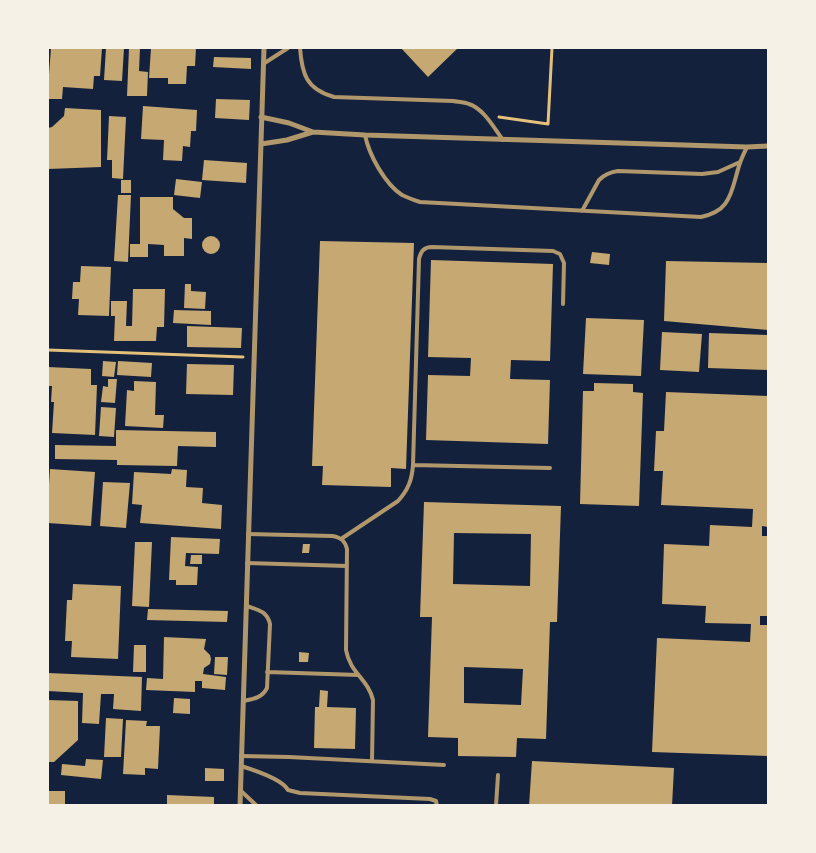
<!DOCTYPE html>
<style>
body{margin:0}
#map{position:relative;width:816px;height:853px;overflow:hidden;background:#14213d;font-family:Literata,serif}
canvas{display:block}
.frame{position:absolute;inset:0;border:49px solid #f6f1e7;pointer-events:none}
</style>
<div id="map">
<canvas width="816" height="853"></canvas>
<div class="frame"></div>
</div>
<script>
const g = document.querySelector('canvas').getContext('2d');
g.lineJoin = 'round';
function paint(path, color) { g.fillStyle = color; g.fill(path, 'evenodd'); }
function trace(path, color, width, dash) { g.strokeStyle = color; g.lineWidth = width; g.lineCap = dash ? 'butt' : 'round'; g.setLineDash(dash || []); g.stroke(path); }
const building = new Path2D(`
 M51,48h51l-2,28h-6l-1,13 -30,-2 -1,12h-14l1,-12 -1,-1v-13l1,1z
 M106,48h18l-2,33 -18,-1z
 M129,48h11l-1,23 9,1 -1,24h-20z
 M151,48h45l-1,18h-8l-1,18h-18v-6h-19z
 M401,48h57l-30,29z
 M214,57l37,1v11l-38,-2z
 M216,99l34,1 -1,20 -34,-2z
 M143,106l54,4 -1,21h-5l-1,16 -7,-1 -1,15 -19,-1 1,-20 -23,-1z
 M65,108l36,2v57l-53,2v-41l4,-1 12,-11z
 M109,116l17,1 -3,62 -11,-1v-18h-5z
 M204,160l43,3 -1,20 -44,-3z
 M176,179l26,3 -2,16 -26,-3z
 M121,180h10v13h-10z
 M118,195h13l-3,67 -14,-1z
 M140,197h33v12l11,9h8v21l-8,-1v18h-20v-11l-16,-1v13h-18v-13h10z
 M202 245a9 9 0 1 1 18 0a9 9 0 1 1-18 0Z
 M320,241l94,2 -8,226 -15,-1v19l-69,-2 1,-19h-11z
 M592,252l18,2 -1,11 -19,-2z
 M431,260l122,4 -3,97 -39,-1 -1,19 40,1 -2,64 -122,-4 2,-65 42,1 1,-18 -43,-1z
 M666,261l102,2v67l-104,-9z
 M81,266l30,1 -2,49 -31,-1 1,-16h-7l1,-17h7z
 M185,284h6v7l15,1 -1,17 -21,-1z
 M133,289h32l-1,38h-7l-1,14h-42l1,-25h-4v-15h16l-1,25h6z
 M174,310l37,1v14l-38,-2z
 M586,318l58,2 -3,56 -58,-2z
 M187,326l55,2 -1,20 -54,-1z
 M662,332l40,2 -3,38 -39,-2z
 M709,333l59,2v35l-60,-2z
 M103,361l13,1 -2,15 -12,-1z
 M118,361l34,2 -1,14 -34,-2z
 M187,364l47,1 -1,30 -47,-1z
 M48,367l43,2v16h6l-2,50 -43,-2 2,-31h-3l1,-16h-4z
 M108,379h9l-2,24 -14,-1 2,-16 5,1z
 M134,381l22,1 -1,33h9l-1,13 -38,-2 2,-36 7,1z
 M594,383l39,1v8l10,1 -4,113 -59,-2 3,-113h11z
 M666,392l102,4v131l-6,-1v10h6v80h-8v9h8v131l-116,-4 5,-114 93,4 1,-18 -46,-1 1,-17 -44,-2 2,-60 45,2 1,-21 42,2 1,-18 -92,-4 2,-34h-9l2,-40h8z
 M101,407l15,1 -2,29 -15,-1z
 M116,430l100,2v15l-38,-1 -1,20 -60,-1v-5l-62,-1v-14l61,1z
 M50,469l45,3 -4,54 -43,-3v-40l1,1z
 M172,469l15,1 -1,17 17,1 -1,15 20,2 -1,24 -81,-6 2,-18 -10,-1 2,-32 37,2z
 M103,482l27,1 -4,45 -26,-2z
 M424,502l137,4 -4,116h-7l-4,117 -29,-1 -1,19 -58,-1v-18l-30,-1 4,-120h-12zM454,533l77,1 -1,52 -77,-2zM464,667l59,2 -2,36 -57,-2z
 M171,537l49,2 -1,15 -33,-1 -1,13 13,1 -1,18h-21v-5h-7z
 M135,542h17l-3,65 -17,-1z
 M303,544h7l-1,9h-7z
 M191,555h11v9h-12z
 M73,584l48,2 -3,73 -47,-2 1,-16h-7l2,-41h5z
 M148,609l80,2 -1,11 -80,-2z
 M164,637l42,2 -2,10 6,6 1,4 -1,5 -6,4 -1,6 23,3 -1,13 -23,-2v-7h-7v11l-49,-2 1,-12 16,1z
 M134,645h12v27h-13z
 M299,652l10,1 -1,9h-9z
 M215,657h13l-1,18 -13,-1z
 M48,673l94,4 -1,34 -28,-2 1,-15h-13l-2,30 -17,-1 1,-30 -35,-2z
 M320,690l8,1 -1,16 29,1 -1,41 -41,-1 1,-41h4z
 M174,698l16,1v15l-17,-1z
 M48,700l30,1v39l-24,22h-6z
 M106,718l17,1 -2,38h-17z
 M126,720l21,1 -1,5h14l-2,43 -13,-1v7l-22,-1z
 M86,759l17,1 -2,19 -40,-4 1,-11 23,2z
 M532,761l142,7 -2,38h-143z
 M205,768l19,1v12h-19z
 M48,791h17v13h-17z
 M167,795l47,2v9h-47z`);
const path = new Path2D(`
 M499,117l49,7 4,-76
 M48,350l195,7`);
const service = new Path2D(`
 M300,48c2,26 6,41 34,49l119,4c5,1 11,1 16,3 15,5 25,24 34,36
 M263,64l25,-16
 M365,135c4,20 20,49 37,60 6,3 12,5 18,7l281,15c9,-2 18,-5 24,-13 8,-10 10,-26 14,-38 2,-7 5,-13 8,-19
 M582,211l17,-31c5,-5 11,-8 19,-9l84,3 16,-2 22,-10
 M413,465l137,3
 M248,534l84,2c9,1 13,5 15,13l-1,101c4,23 22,29 27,50l-1,61
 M341,539l57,-38c10,-11 14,-21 15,-36l6,-206c2,-8 5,-12 13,-12l121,4 7,3 4,9 -1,41
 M247,563l100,3
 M267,672l91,3
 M243,701c10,-2 19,-3 24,-13l3,-64c-3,-13 -12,-14 -23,-18
 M241,756l48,1 155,8
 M241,766c13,4 41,13 47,24l12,3 130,6 6,2 1,5
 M240,790l17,16
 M496,806l2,-31`);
const minor = new Path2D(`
 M261,117l28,6 24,9 52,3 382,12 21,-1
 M261,144l26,-4 26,-8
 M240,806l24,-758`);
paint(building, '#c6a872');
trace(path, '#e5c07b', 3);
trace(service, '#b1986c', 4);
trace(minor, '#b1986c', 5);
</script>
